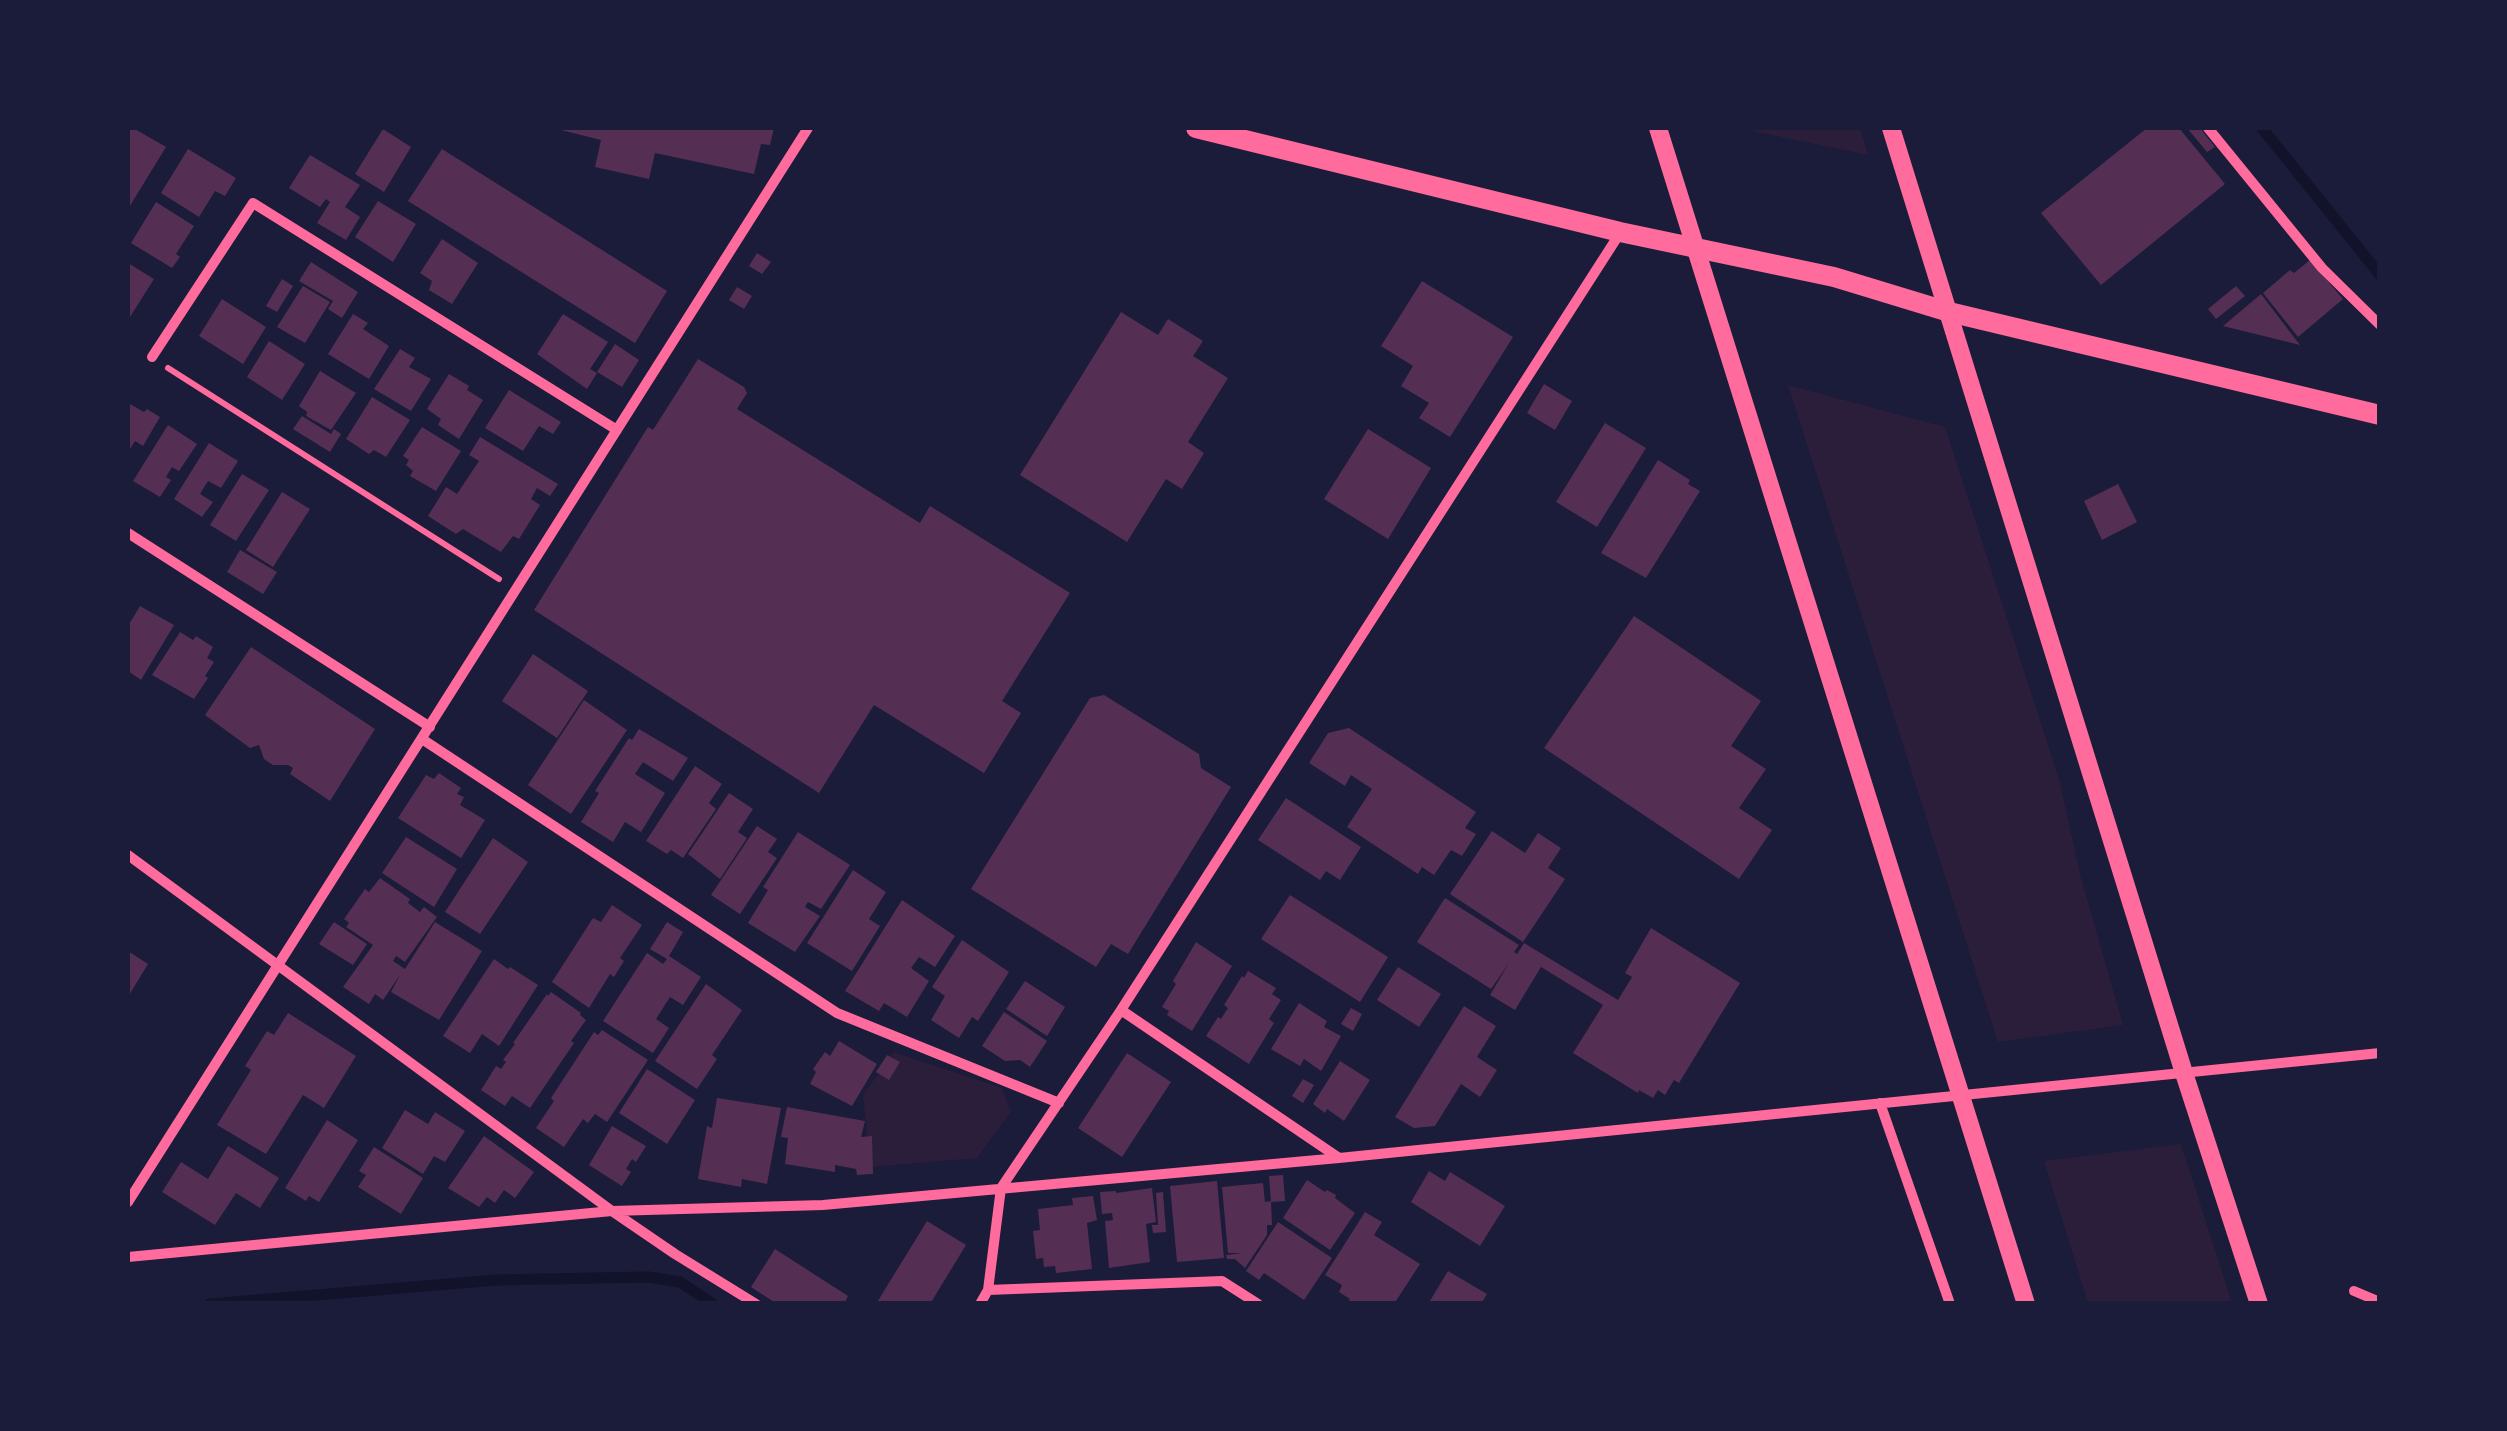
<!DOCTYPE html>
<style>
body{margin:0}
#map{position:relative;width:2507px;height:1431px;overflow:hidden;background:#1b1b3a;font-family:Montserrat,sans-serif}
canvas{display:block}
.frame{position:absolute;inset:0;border:130px solid #1b1b3a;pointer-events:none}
</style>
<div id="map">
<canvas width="2507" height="1431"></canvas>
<div class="frame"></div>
</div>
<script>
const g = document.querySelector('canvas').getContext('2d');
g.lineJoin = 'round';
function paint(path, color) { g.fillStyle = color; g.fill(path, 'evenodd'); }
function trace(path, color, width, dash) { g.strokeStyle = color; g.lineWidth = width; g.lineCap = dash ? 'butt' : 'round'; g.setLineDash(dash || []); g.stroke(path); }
const green = new Path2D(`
 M1738,128h122l8,27z
 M1788,385l157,42 115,355 20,92 43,151 -125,17z
 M894,1052l108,36 9,24 -34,46 -107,9 -7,-72z
 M2181,1144l51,159h-144l-44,-142z`);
const stream = new Path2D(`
 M2262,128l118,147
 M210,1304l287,-24 151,-3 32,5 33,22`);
const building = new Path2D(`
 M128,128h5l33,19 -38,62z
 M553,128h221l-4,17 -9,-1 -7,30 -99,-21 -6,26 -54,-12 6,-27z
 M2147,128h32l46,56 -124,101 -60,-72z
 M2187,128h13l15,19 -8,5z
 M383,129l28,18 -27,45 -29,-18z
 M188,149l48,29 -11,18 -10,-5 -16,26 -38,-24z
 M442,149l225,142 -32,52 -227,-142z
 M310,155l50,30 -15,22 15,10 -14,23 -29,-17 13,-21 -4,-3 -6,8 -31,-19z
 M378,201l38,23 -23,38 -38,-25z
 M156,202l38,24 -18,28 4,3 -8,11 -41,-25z
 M442,239l36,24 -26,41 -23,-14 3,-9 -12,-8z
 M757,253l14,9 -9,12 -13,-8z
 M2310,260l33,39 -45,38 -35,-44 27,-23 4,3z
 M311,262l47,30 -16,26 -14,-9 5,-8 -34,-20z
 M128,263l26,16 -24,38 -2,-1z
 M282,279l11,7 -16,26 -11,-6z
 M1422,281l91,56 -63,100 -31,-19 10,-15 -28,-17 12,-20 -32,-20z
 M303,286l27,16 -25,41 -28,-16z
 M2236,286l9,10 -29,23 -8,-10z
 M737,287l15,9 -8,13 -15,-9z
 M2261,294l39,51 -77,-19z
 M222,299l44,28 -23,37 -44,-28z
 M1121,312l37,23 10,-16 35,22 -10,15 35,22 -40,64 16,11 -22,36 -16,-10 -39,63 -107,-67z
 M353,314l15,9 -5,6 26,17 -20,33 -41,-25z
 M563,314l45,28 -18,27 7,4 -10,16 -50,-35z
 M269,341l36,23 -23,36 -35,-23z
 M615,344l24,16 -17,27 -25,-15z
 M400,349l15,9 -6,9 22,12 -20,32 -37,-22z
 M698,359l46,28 3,6 -10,16 183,114 10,-17 140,87 -68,108 19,12 -37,60 -110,-68 -55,88 -285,-183 114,-183 5,3z
 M320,371l36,22 -25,37 -25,-14 1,-4 -8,-6z
 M449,374l20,12 -2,4 16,10 -24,39 -21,-14 3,-6 -14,-10z
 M1544,384l28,17 -17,29 -28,-17z
 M509,390l52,32 -8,12 -14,-8 -16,25 -38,-23z
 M372,397l38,23 -24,37 -12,-7 -5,4 -23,-15z
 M128,403l16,9 3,-3 13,8 -17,29 -8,-5 -7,11z
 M302,416l29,18 3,-5 7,5 -11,18 -37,-23z
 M1605,423l41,25 -49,79 -41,-25z
 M168,425l29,19 -18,27 -7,-4 -6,10 5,3 -11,17 -27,-16z
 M422,427l39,24 -25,40 -26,-15 3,-5 -7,-6 3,-5 -6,-4z
 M1368,429l63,39 -43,71 -64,-40z
 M480,437l78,47 -8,12 -13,-8 -6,11 9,6 -21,34 -6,-3 -12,16 -38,-23 -7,5 -28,-18 18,-29 11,7 22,-33 -10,-6z
 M209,443l29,18 -17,27 -13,-7 -8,13 13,8 -11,15 -28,-18z
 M1658,460l32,20 -2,4 12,7 -54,87 -45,-25z
 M242,474l27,16 -33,51 -26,-16z
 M2118,484l19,38 -35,18 -18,-39z
 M282,492l28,17 -37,58 -27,-17z
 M240,550l37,22 -14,22 -36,-22z
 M140,606l34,19 -33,55 -13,-9v-45z
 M1634,616l127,85 -30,45 35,23 -27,39 33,22 -33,49 -195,-131z
 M180,632l13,8 3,-4 17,11 -6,11 7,4 -9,14 3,2 -14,21 -42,-24z
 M251,647l124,82 -45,72 -40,-27 3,-6 -5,-3h-15l-9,-6 -5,-14 -9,3 -45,-33z
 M533,654l55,37 -31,47 -55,-37z
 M1104,695l95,59 2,14 30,19 -103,167 -17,-10 -15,23 -125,-78 119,-191z
 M584,700l43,30 -56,84 -43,-29z
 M1349,728l127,84 -11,16 11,6 -14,22 -11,-6 -17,25 -12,-8 -4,7 -71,-47 25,-38 -21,-14 -6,11 -36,-23 19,-30z
 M639,729l49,29 -15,23 -30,-19 -8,12 30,19 -24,39 -16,-10 -12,20 -32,-20 18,-29 -4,-2 34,-53 3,2z
 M695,766l27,18 -13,19 7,6 -33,49 -12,-8 -4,4 -21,-13z
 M439,773l22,15 -4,6 7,3 -4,8 25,15 -24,38 -63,-40 28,-43 8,4z
 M729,793l24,16 -15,23 9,6 -27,41 -32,-25z
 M1286,798l75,49 -21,33 -14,-9 -6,9 -62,-40z
 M757,826l20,13 -9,13 9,6 -37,56 -29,-19z
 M1492,831l33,22 13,-20 23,15 -13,20 17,11 -42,63 -73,-48z
 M798,832l52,33 -29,44 -13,-7 -3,5 15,9 -25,36 -47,-29 20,-33 -5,-3z
 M406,837l51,32 -23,38 -52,-34z
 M493,838l35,24 -48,72 -35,-22z
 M853,870l33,22 -17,27 11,7 -28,45 -45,-28z
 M380,878l30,21 -2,4 12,9 4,-5 13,10 -32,45 -9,-6 -3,5 12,8 30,-47 47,29 -43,69 -48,-28 9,-17 -17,25 -8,-6 -6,10 -26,-17 30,-42 -27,-18 3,-4 -5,-4 21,-30 4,3z
 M1290,895l98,62 -28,45 -99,-63z
 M1445,898l74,47 -5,7 3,2 7,-11 94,57 14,-23 -7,-4 26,-45 89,55 -61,100 -5,-3 -9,15 -7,-5 -5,8 -14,-8 -1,3 -65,-40 30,-48 -62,-38 -26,43 -25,-15 19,-32 -18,26 -74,-47z
 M902,900l53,36 -20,31 -16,-10 -8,11 18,13 -22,36 -23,-14 -5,8 -34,-20z
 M612,905l30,20 -22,33 4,3 -10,16 -4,-3 -21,34 -37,-26 41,-64 8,4z
 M334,922l33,22 -14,21 -34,-21z
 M667,922l16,10 -14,24 32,21 -18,28 -13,-8 -14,22 13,9 -16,25 -50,-32 44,-68 16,11 4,-5 -17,-10z
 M962,940l47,32 -31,49 -6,-4 -13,21 -28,-18 14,-24 -13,-9z
 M1196,942l36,24 -40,65 -25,-16 2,-4 -7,-4 14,-23 -3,-3z
 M128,951l20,13 -20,33z
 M494,959l14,10 2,-2 28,18 -39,61 -17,-12 -12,19 -27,-17z
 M1398,967l43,27 -22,33 -42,-27z
 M1248,971l28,17 -4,6 9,6 -12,19 5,4 -25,41 -43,-28 12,-19 3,2 7,-11 -4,-3 18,-29 2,2z
 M1025,981l40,26 -18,29 -41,-27z
 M706,984l36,26 -30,45 5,4 -20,30 -42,-28z
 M551,992l30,21 -1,2 6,5 -15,21 3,2 -44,65 -18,-12 -7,10 -24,-16 15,-24 5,3 5,-7 -3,-2 12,-16 -2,-1 34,-49 1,2z
 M1299,1003l28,18 -3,6 17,9 -20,35 -17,-12 -4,7 -29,-17z
 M1464,1006l32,20 -19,31 20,13 -17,27 -19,-13 -26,42 -21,2 -19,-11z
 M1351,1008l11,6 -9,17 -12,-7z
 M1004,1012l43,29 -17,26 -10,-7 -15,1 -23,-15z
 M288,1013l68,43 -32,52 -21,-13 -37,59 -49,-29 34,-55 -6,-4 22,-35 7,4z
 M602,1030l46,30 -41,62 -12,-8 -7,9 -5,-4 -19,28 -28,-19 18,-27 -3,-3 43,-66 4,3z
 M839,1041l38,23 -25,42 -42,-22 6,-12 -3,-3 12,-17 5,4z
 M1127,1053l44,29 -49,75 -44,-29z
 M887,1055l13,7 -11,18 -13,-8z
 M1340,1061l30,19 -26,41 -17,-12 -2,4 -12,-9z
 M647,1069l48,31 -28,44 -48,-31z
 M1303,1079l11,6 -11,18 -11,-7z
 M717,1098l64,10 -14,76 -25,-5 -1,8 -43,-8 9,-53 5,2z
 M787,1107l78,14 -4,16 11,-1 1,38 -16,1 -1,-6 -21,-4v7l-50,-8 3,-26 -7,-1z
 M405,1110l23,14 7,-12 30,19 -20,31 -11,-6 -11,18 -41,-26z
 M327,1120l31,20 -39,62 -10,-6 -3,5 -21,-13z
 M612,1126l34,20 -10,16 -4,-3 -6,10 5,3 -9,14 -33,-21z
 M484,1136l50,36 -19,26 -11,-8 -9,13 -8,-6 -8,10 -31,-19z
 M228,1146l51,32 -19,30 -24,-15 -21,32 -53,-33 19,-30 27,17z
 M374,1147l49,31 -22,36 -43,-27 8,-12 -7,-4z
 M1429,1171l16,10 5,-9 55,34 -25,40 -69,-44z
 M1283,1175l2,26 -14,1 -2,-26z
 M1307,1180l18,12 2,-2 9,5 -1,3 20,15 -25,37 -47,-32z
 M1217,1181l7,77 -47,4 -7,-76z
 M1263,1183l2,19 6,-1 1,24h-5v10l-22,33 -10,-9h-8l-1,-4 16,-2h-14l-6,-66z
 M1152,1188l4,34 -10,2 4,38 -41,6 -4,-47 8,-1 -1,-7 -10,1 -2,-22 16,-1v2z
 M1163,1192l3,40 -13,1 -1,-8h6l-2,-32z
 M1093,1196l4,24 -10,3 5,46 -36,4 -1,-7 -11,1 -1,-9 -7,1 -3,-28 7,-1 -2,-21 35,-4 -1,-7z
 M1365,1212l17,10 -8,13 46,29 -26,40h-47l3,-5 -11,-7 3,-7 -17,-10z
 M927,1221l39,24 -36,59h-54z
 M1278,1222l54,36 -28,42 -40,-27 -5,7 -13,-9z
 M775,1249l73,47 -4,8h-67l-26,-17z
 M1448,1271l39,23 -6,10h-53z`);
const path = new Path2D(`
 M168,368l331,211`);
const minor = new Path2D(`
 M2208,128l114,140 58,57
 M152,357l101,-154 364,227
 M128,533l302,194
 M422,739l415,274 222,90
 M128,855l484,356 63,43 81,50
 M1880,1103l70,201
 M1339,1158l-218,-148 499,-777
 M128,1202l680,-1074
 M128,1257l484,-46 211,-6 516,-47 1041,-105
 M988,1290l234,-9 36,23
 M2354,1291l26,11
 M980,1304l8,-14 13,-102 120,-178`);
const tertiary = new Path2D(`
 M1658,128l368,1176
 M1891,128l293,945 75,231`);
const secondary = new Path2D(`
 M1196,128l424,104 214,45 115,35 431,103`);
paint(green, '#2a1e3b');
trace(stream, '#12122b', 11);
paint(building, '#542f53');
trace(path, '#ff6b9d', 6);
trace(minor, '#ff6b9d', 10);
trace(tertiary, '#ff6b9d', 18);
trace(secondary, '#ff6b9d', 20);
</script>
